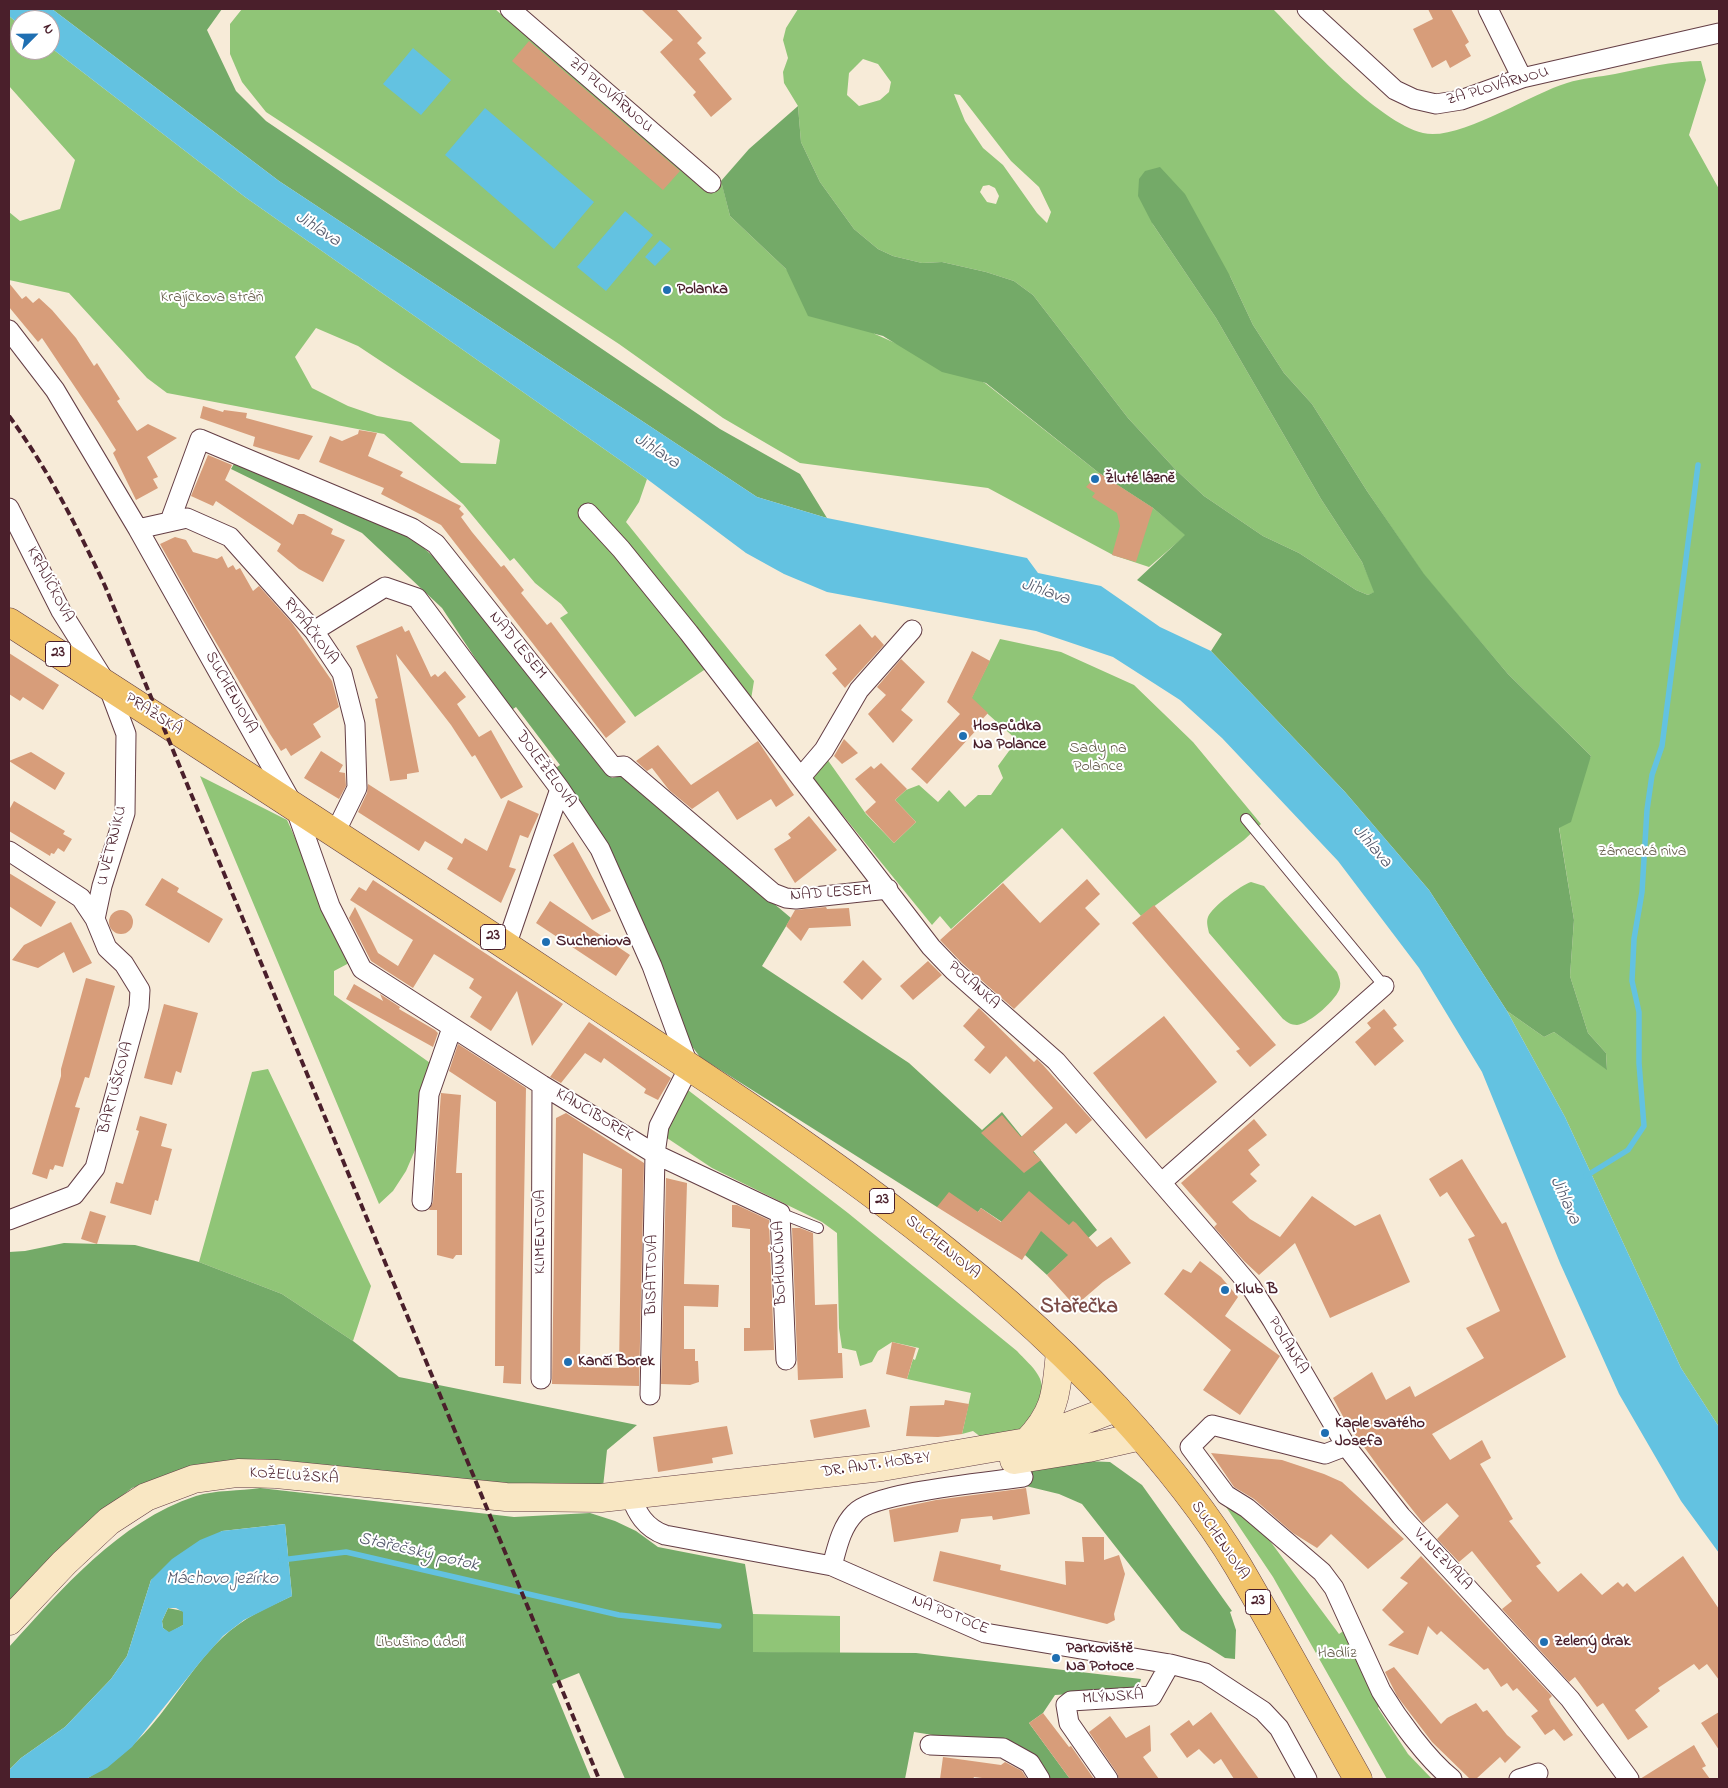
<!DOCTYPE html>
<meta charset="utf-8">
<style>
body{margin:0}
#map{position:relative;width:1728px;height:1788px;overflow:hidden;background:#f7ebd8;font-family:"Indie Flower",sans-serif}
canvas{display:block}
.frame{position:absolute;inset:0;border:10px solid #4a1f2b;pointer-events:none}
.north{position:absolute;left:10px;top:10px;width:50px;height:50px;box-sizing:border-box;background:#fff;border:1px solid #b7a5aa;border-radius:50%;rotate:67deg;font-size:14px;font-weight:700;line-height:20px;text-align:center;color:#4a1f2b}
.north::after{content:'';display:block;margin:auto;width:18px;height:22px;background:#1f6fb2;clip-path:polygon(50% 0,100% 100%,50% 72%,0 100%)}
</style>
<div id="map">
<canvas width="1728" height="1788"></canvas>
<div class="frame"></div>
<div class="north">N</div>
</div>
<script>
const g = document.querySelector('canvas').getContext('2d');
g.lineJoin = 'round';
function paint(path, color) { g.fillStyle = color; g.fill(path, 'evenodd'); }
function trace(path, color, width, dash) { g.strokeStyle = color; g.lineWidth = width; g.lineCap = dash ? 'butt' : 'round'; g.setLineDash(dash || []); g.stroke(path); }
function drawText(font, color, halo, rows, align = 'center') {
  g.font = font + ' "Indie Flower",sans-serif'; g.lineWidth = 4; g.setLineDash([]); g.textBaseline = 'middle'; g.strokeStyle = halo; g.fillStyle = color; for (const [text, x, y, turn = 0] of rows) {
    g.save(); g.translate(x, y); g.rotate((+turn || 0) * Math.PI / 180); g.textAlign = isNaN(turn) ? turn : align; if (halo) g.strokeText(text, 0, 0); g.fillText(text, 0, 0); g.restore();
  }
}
const green = new Path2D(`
 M242,9h253l209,180 12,-12 5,3 9,36 56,53 89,65 110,49 114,90 54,35 33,27 -37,32 -36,-12 -125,-67 -188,-25 -77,-45 -104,-74 -353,-232 -24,-30 -12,-28v-30z
 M798,9h475c33,34 105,113 150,124 35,9 107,-39 144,-50 15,-5 33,-6 48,-9 29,-6 57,-13 86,-13l5,19 -17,55 30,54v1238l-38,-59 -116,-251 -58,-106 37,26 10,-5 53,37 -1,-16 -18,-20 -18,-57 4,-56 -15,-93 32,-71 -83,-82 -84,-99 -57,-84 -55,-87 -28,-31 -31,-48 -23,-49 -78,-53 64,95 105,181 41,63 13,30 -7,3 -12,-5 -57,-37 -36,-17 -59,-40 -28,-26 -48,-52 -95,-123 -19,-14 -28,-9 -44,-10 -20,1 -29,-7 -15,-7 -24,-20 -34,-47 -19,-40 -3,-36 -14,-23 -1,-11 5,-14 -5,-18 3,-12zM863,59l15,5 13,18 -2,10 -9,8 -21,6 -12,-11 2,-22zM954,94l6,1 51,66 28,26 12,25 -4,11 -10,-10 -34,-48 -20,-17 -18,-27zM989,185l6,3 4,8 -3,8 -9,-2 -7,-10 3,-6z
 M9,16l11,9v25h30v-3l195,150 402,282 -8,23 -13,20 128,159 -7,43 -40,-56 -72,49 -75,-99 8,-5 -7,-9 -26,-21 -21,-25 -4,3 -47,-57 -79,-70 -217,-41 -20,-15 -78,-85 -60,-13v-68l11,9 40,-12 15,-49 -66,-74zM316,328l42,18 142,94 -4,24 -35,-1 -50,-41 -34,-6 -29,-10 -36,-18 -17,-31z
 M1000,639l61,13 73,33 59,57 68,82 -17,16 -103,76 -79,-88 -111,101 -11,-13 -8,9 -121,-149 16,-17 39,55 28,29 22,-21 -21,-22 11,-10 13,-5 19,17 11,-12 16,17 13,-12h13l12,-17 -5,-12 19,-26 -46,-41z
 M200,776l87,44 64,142 -17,9v24l99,70 1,41 -28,65 -13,20 -14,13z
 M1251,882l13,4 73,86c2,5 4,10 3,15 -2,12 -31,37 -43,38 -6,0 -10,-3 -14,-6l-74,-86c-1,-5 -3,-11 -1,-16 4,-10 33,-32 43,-35z
 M268,1069l103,217 -18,55 -71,-47 -83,-32 53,-190z
 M684,1087l164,126 169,138c7,8 16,15 21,24 12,19 -6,42 -16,57l-36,9 -13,-10 -11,3 9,-41 -64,-14 6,-20 2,1 4,-12 -27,-6 -14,9 -6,11 -12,4 -4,-15 -14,-3 -3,-20 -2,-95 -15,-11 -110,-54 -57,-38z
 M1220,1498l48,34 -1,5 72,97 6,-4 36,74 -3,4 30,46 24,25h-45l-114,-202z
 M753,1614l87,2v38l-88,-2z`);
const forest = new Path2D(`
 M52,9h170l-15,21 29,61 30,30 454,308 80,45 27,44 -70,-21 -478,-316z
 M798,106l3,36 19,40 34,47 24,20 15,7 29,7 20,-1 44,10 28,9 19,14 95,123 48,52 28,26 59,40 36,17 57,37 12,5 6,-3 -12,-30 -41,-63 -105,-181 -64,-95 -14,-27 1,-17 6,-8 15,-4 25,27 45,82 23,49 31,48 28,31 55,87 57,83 84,100 83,82 -20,66 -12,6 15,92 -4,56 18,57 18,20 1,17 -53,-38 -10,5 -37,-26 -78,-121 -84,-98 -134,-141 11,-17 -85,-54 48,-45 -32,-27 -54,-35 -113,-90 -44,-11 -59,-36 -75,-20 -22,-47 -56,-53 -9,-35 28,-32z
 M235,462l175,73 30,28 172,215 10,-2 169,142 -29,48 147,97 73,67 20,-18 95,118 -50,45 -22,-20 -20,-31 -24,-16 -3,4 -41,-5 -237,-150 -12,-16 -73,-183 -61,-89 6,-4 -44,-58 -6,4 -68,-103 -80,-75 -131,-64z
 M64,1243l71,2 64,17 83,32 71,47 46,36 238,48 -30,25 -4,37 -88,1 -255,-29 -71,8 -57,21 -55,43 -68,71v-350l16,-1z
 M1085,1461l25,1 32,23 90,126 -2,1 6,18 -1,29 -10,-1 -44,-28 -99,-126 -23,-10 -33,-8 -13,-13z
 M260,1488l254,29 76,-4 25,8 21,10 22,16 87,17 8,50v38l163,1 225,26 -3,11 -83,5 -12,18 -14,10 41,56h-25l-37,-32 -94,-15 -9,47h-280l-46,-106 -27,11 39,95h-505c24,-13 47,-32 65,-53 25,-29 44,-63 72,-89 20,-19 45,-30 69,-41l-7,-72 -63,7 -71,49 -24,76 -16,23 -46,48 -44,31 -12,12v-123c53,-58 109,-125 187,-151 19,-6 44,-5 64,-8z
 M168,1608l15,3v14l-14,8 -6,-5 -1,-7z`);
const water = new Path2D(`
 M9,9h43l227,172 478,316 70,21 200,40 11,15 63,13 59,41 51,24 134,141 84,98 78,121 58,106 116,251 38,59v126l-38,-52 -62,-107 -59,-131 -78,-191 -63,-104 -81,-107 -116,-123 -42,-38 -67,-43 -77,-26 -209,-39 -43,-18 -38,-21 -99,-74 -402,-282 -195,-150v-27h-30v5l-11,-9z
 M413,48l38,32 -30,35 -38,-31z
 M485,108l109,94 -40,47 -109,-94z
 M625,211l28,24 -47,56 -29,-24z
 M660,240l11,9 -16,17 -10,-9z
 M285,1524l7,72 -48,24 -21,16 -22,25 -69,86 -25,21 -21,11h-77v-9l12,-12 44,-31 46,-48 16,-23 24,-76 21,-21 28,-19 22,-9zM168,1608h8l7,4v13l-14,7 -6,-4 -1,-7z`);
const stream = new Path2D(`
 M1586,1176l42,-26 16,-24 -5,-63v-51l-7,-31 2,-42 8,-47 5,-82 5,-35 10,-29 36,-281
 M281,1560l65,-8 273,63 100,11`);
const building = new Path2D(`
 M641,9h35l26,29 -5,5 9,10 -7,6 33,40 -21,18 -18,-22 3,-3 -36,-40 13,-12z
 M1428,9h23l18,33 -4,3 6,11 -21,12 -4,-8 -14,8 -19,-39 20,-10z
 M529,41l151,130 -17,19 -151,-129z
 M9,283l13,16 4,-3 7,7 6,-5 13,12 24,28 18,28 3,-3 23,36 -3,2 20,30 11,-7 29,14 -30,19 11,20 -5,2 5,9 -22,12 -23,-47 3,-3 -17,-27 -57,-85 -4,4 -29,-35z
 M203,406l20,6 1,-2 23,3 -1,5 67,18 -14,24 -46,-14 2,-9 -55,-19z
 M359,430l18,3 -9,23 35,16 -3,4 61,30 -2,3 5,5 -3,3 11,15 29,35 3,-2 20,25 -3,3 26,32 4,-3 75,100 -20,16 -165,-213 -60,-31 3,-6 -65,-26 11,-26 12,5 16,-7z
 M208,455l24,10 -7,15 68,45 5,-11h6l29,15 -2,5 14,6 -22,42 -24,-13 -22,-18 4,-7 -65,-43 -3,5 -22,-10z
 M1099,473l54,35 -17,54 -24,-7 8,-29 -3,-13 -25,-16 3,-4 -9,-6z
 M175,537l11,3 7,12 24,7 5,-3 6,12 5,-3 3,5 4,-2 13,23 6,-5 33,37 40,58 7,26 -26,17 8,13 -30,19 -5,-8 -5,3 -11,-17 -69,-117 -41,-73z
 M860,624l12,14 3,-3 9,10 -39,43 -13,-15 5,-4 -12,-14z
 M402,626l3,6 4,-2 22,47 4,-3 3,3 7,-6 21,26 -9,7 22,33 12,-7 32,57 -22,12 -26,-44 -3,2 -21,-32 -55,-71 23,118 -12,2v5l-17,2 -15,-82 3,-1 -22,-52z
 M972,651l18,10 -18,37 16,15 -11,12 3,1 -53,58 -16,-15 49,-55 -13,-12z
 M9,653l50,32 -16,25 -20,-13 -3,4 -11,-7z
 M901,659l24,23 -24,28 12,10 -20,23 -25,-29 18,-19 -9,-8z
 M844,739l14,14 -16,11 -8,-8z
 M758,741l36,54 -18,12 -5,-8 -34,21 -19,-29 -26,18 -23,-19 -17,-22 -5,3 -11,-10 22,-16 33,40z
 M321,751l22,14 -4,7 6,1 1,13 -7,13 -35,-21z
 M31,752l34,21 -10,17 -46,-29z
 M881,763l26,26 -12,11 21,22 -22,21 -29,-31 11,-10 -21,-23 16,-13 3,3z
 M368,784l94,60 3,-6 22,13 21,-51 31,14 -11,24 -8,-3 -11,32 7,2 -15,34 -54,-34 6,-11 -28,-17 -6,10 -61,-39 9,-19z
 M14,801l51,30 -2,3 9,5 -8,13 -6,-4 -4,6 -3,-1 -1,3 -41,-25v-21z
 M809,816l28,34 -42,33 -21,-34 17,-11 -3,-4z
 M573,842l38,69 -19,9 -39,-65z
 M9,873l47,29 -15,25 -32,-21z
 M162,878l17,10 -2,4 46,27 -14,24 -64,-38z
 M1087,879l13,15 -15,14 15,16 -86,85 -52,-46 -22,-23 63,-57 37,40z
 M373,880l190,124 -31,42 -15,-55 -26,40 -21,-14 12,-20 -13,-9 5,-9 -40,-25 -21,34 -42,-27 -22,-43 6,-11 23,46 20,13 15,-26 -63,-40 9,-13 7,4z
 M550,901l80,54 -14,21 -80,-53z
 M1154,905l122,140 -26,22 -14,-16 4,-2 -108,-126z
 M826,907l1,2 22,-1 2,18 -42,2 -8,13 -15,-15 9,-16z
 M109 922a12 12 0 1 1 24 0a12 12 0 1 1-24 0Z
 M71,922l21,41 -19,10 -9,-21 -26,16 -26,-8 12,-15z
 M863,960l19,19 -20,21 -19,-18z
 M928,961l14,14 -29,25 -13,-14z
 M86,978l29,8 -26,92 -4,-1 -10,30 5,1 -17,59 -8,-2 -2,5 -3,-1 -3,10 -15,-5 29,-98v-7z
 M354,984l29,17 -3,-7 20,13 -1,2 36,21 3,3 -5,14 -87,-48z
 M164,1004l34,9 -17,60 -5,-2 -4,14 -28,-7z
 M979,1008l55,54 3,-3 6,6 49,55 -16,14 -10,-11 -33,29 8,8 -17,13 -43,-40 21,-18 19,22 32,-29 -47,-52 -16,18 -16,-14 11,-13 -22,-21z
 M1384,1009l13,16 -4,3 11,13 -29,25 -20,-24 16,-14 -4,-5z
 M1164,1016l53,66 -71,57 -53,-66z
 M589,1022l82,56 -13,22 -14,-7 2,-4 -42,-31 -3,5 -16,-10 -24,30 -11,-6z
 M458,1044l68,44 -5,296 -18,-1 1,-17h-9l1,-264 -47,-31z
 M441,1093l20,2 -5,78h6v82h-6l-3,4 -16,-4v-45h-8l4,-8z
 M566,1113l78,50 -5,223 -87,-2 4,-266zM583,1153l39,16 -3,199 -36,-1v-10h-3z
 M140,1116l27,8 -6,22 11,3 -14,52 -3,-1 -4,15 -41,-12 6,-21 7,2 16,-53 -3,-1z
 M1254,1119l13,16 -19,15 12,15 -10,9 7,7 -25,21 18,17 30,18 32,-41 43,30 25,-12 30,68 -80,36 -35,-75 -36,32 -15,-14 -30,-34 3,-3 -36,-41z
 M1462,1159l40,65 4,-2 60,135 -134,77 18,26 32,-20 9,18 -11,6 33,55 -4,2 32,42 -5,3 22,26 23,-19 21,22 16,-13 5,5 4,-4 8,9 48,-36 36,53v71l-12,-16 -8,6 -5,-6 -36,24 2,3 -25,19 13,17 -20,13 -25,-37 -6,4 -22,-30 -6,5 -67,-73 10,-8 -40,-50 -13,11 -22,-23 22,-23 -12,-13 -24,20 -43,-54 -34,-47 -13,-24 39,-26 14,28 24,-14 5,11 69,-39 -18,-30 34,-17 -32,-72 7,-3 -28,-44 -7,5 -11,-18z
 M666,1178l21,5 -3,101 35,1 -1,22 -34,-1v43h11v12h3l1,21 -9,3 -29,-1z
 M1029,1191l40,34 4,-4 3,2 21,24 14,-10 20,26 -28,19 -28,24 -28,-31 21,-20 -27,-24 -19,29 -85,-53 12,-15 29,20 3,-4 20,14z
 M732,1205h5l32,15 5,130 -30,1v-23h6v-99l-18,-2z
 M90,1211l16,5 -9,28 -16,-5z
 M792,1228h8l13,5 2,72 22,-1 1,49h4l1,25 -45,2z
 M1200,1261l21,16 17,20 -13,19 55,40 -40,59 -37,-25 28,-40 -67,-56 19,-25 8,4z
 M892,1342l24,6 -9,31 -21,-5z
 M945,1400l24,4 -7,30 -24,3 -32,-1 4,-30 34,-1z
 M866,1409l4,18 -56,11 -4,-18z
 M727,1426l6,28 -21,4 1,5 -55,9 -5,-35z
 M1211,1453l71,7 42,14 18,8 62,57 -36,30 -37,-35 -14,14 -24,-15 -39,-34 -20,-12z
 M1026,1488l4,26 -37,6 -1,-4 -31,3 -3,13 -64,10 -5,-32 47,-10z
 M1082,1537h22v23l15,-5 6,19 -11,40 1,6 -8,4 -174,-43 7,-30 61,14 -1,5 66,15 -1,-24 19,1z
 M1421,1556l131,140 -3,3 2,5 22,31 -9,6 -10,-12 -9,6 -14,-19 7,-5 -21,-23 -4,3 -6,-8 -6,4 -13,-19 -4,2 -43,-39 -4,4 -9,-9 -10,29 -30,-10 16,-13 -22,-22 26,-27 -8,-5z
 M1394,1667l47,57 6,-6 29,-15 7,9 4,-2 20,25 14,12 -16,16 -5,-6 -24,22h-6l-38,-37 -35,-46 -12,-24z
 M1211,1712l25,35 23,32h-25l-13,-20 -7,5 -15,-15 -12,9 -17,-24 19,-14 4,6z
 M1719,1712v38l-18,-27z
 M1043,1713l26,34 2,-1 23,33h-24l-41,-56z
 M1110,1716l16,22 24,-13 1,26 -8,6 16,22h-40l-2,-6 -28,-41z
 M1694,1745l12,21 -4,2 8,11h-70z
 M943,1757l58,8 4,-3 17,9 5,8h-47l2,-1 -8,-1 -1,2h-33z`);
const lane = new Path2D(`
 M1246,819l138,167
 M780,1213l38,15`);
const street = new Path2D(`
 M510,9l201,174
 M1307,9l88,81 19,9 22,5 25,-4 61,-22 197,-45
 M1488,9l34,69
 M9,330l46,60 83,139 158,281 34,96 32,63 180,116 113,69 125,59 6,147
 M9,508l52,103 47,75 18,48 -1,79 -23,73 -7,33
 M588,513l33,36 68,84 242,314 23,24 102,90 173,200 22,26 21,33 74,126 55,70 169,183 59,80
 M170,521l30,-82 212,89 24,16 177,223 11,-1 149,127 13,5 10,1 92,-10
 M138,529l49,-11 43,19 84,94 28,42 13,51 2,64 -23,47
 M314,631l71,-44 32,11 143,191 40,60 52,117 37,101
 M801,777l23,-27 35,-60 53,-60
 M9,851l72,47 14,21 12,29 17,16 16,26 -1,17 -44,161 -21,27 -65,25
 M506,946l54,-157
 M1162,1182l222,-196
 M422,1201l7,-107 23,-66
 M541,1379l1,-294
 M650,1395l5,-241 4,-28 30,-59
 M1346,1446l-21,8 -113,-29 -22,22 36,48 21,13 75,64 12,16 47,103c17,28 46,68 71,88
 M630,1495c7,18 15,33 35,40l167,31 153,67 185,31 35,9 58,38 16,17 28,51
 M832,1566c5,-18 9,-39 23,-53 19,-21 135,-31 168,-36
 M930,1745l73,3 27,15 10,16
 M1108,1779l-39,-56 -3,-18 5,-4 81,-5 18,-32
 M1519,1779l19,-6`);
const secondary = new Path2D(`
 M1027,1442c30,-31 29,-50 33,-90
 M1014,1460l74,-12 53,-12
 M9,1621l55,-58 45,-42 37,-24 48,-18 44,-6 38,1 230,23 95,1 281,-31 145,-25 89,-34`);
const primary = new Path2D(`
 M9,622c196,126 391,253 585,382 184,121 371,241 522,404 43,47 89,103 122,158 41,70 80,142 120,213`);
const rail = new Path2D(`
 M9,416c39,53 68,111 96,170l494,1193`);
const markers = [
 [667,290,5,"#1f6fb2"],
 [1095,479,5,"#1f6fb2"],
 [963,736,5,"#1f6fb2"],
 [546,942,5,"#1f6fb2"],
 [1225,1290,5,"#1f6fb2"],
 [568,1362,5,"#1f6fb2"],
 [1325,1433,5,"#1f6fb2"],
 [1544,1642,5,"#1f6fb2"],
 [1056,1658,5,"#1f6fb2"]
];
const shields = [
 [58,654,25],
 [493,937,25],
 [882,1201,25],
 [1258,1602,25]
];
const shieldNames = [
 ["23",58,654],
 ["23",493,937],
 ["23",882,1201],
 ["23",1258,1602]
];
const streetNames = [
 ["ZA PLOVÁRNOU",1498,87,-16],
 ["ZA PLOVÁRNOU",610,96,41],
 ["KRAJÍČKOVA",49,585,62],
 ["RYPÁČKOVA",310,632,52],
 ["NAD LESEM",517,646,51],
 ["SUCHENIOVA",230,693,61],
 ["PRAŽSKÁ",153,715,33],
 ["DOLEŽELOVA",545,770,54],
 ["U VĚTRNÍKU",113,846,-76],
 ["NAD LESEM",831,894,-4],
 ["POLANKA",973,986,42],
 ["BARTUŠKOVA",117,1088,-75],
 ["KANCIBOREK",594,1116,31],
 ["KLIMENTOVA",541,1232,-90],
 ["SUCHENIOVA",942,1248,39],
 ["BOHUNČINA",781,1263,-92],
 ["BISATTOVA",653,1275,-89],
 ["POLANKA",1287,1346,59],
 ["DR. ANT. HOBZY",876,1466,-8],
 ["KOŽELUŽSKÁ",294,1477,4],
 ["SUCHENIOVA",1219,1541,56],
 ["V. NEZVALA",1442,1560,47],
 ["NA POTOCE",950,1616,22],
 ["MLÝNSKÁ",1113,1698,-4]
];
const poiNames = [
 ["Polanka",677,290],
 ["Žluté lázně",1105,479],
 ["Hospůdka",973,727],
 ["Na Polance",973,745],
 ["Sucheniova",556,942],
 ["Klub B",1235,1290],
 ["Kančí Borek",578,1362],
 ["Kaple svatého",1335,1424],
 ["Josefa",1335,1442],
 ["Zelený drak",1554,1642],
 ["Parkoviště",1066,1649],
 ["Na Potoce",1066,1667]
];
const parkNames = [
 ["Krajíčkova stráň",212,298],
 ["Sady na",1098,749],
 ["Polance",1098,767],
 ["Zámecká niva",1642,852],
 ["Libušino údolí",420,1643],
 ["Hadlíz",1337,1654]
];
const waterNames = [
 ["Jihlava",317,230,33],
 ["Jihlava",656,452,33],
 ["Jihlava",1045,593,19],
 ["Jihlava",1371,847,49],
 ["Jihlava",1564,1201,65],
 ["Stařečský potok",418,1553,13],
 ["Máchovo jezírko",222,1580]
];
const districtNames = [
 ["Stařečka",1079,1309]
];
paint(green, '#90c577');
paint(forest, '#74aa68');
paint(water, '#63c2e1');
trace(stream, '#63c2e1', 5.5);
paint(building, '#d79d7a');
trace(lane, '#643e45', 12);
trace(street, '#643e45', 21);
trace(secondary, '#643e45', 29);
trace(primary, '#643e45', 29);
trace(lane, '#fff', 10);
trace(street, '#fff', 19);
trace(secondary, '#f9e7c3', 28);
trace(primary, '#f1c36a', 28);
trace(rail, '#4a1f2b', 4, [8, 4]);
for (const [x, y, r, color] of markers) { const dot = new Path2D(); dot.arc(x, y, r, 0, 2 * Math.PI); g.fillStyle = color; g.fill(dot); trace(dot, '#fff', 2); }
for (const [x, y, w] of shields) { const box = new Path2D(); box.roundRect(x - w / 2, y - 12.5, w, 25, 4); g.fillStyle = '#fff'; g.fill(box); trace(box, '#4a1f2b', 1); }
drawText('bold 15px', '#4a1f2b', null, shieldNames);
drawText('16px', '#4a1f2b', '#fff', streetNames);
drawText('bold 16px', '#4a1f2b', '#fff', poiNames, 'left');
drawText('16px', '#625946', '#fff', parkNames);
drawText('italic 18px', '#53586b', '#fff', waterNames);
drawText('bold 21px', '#7b4b47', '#fff', districtNames);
</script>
